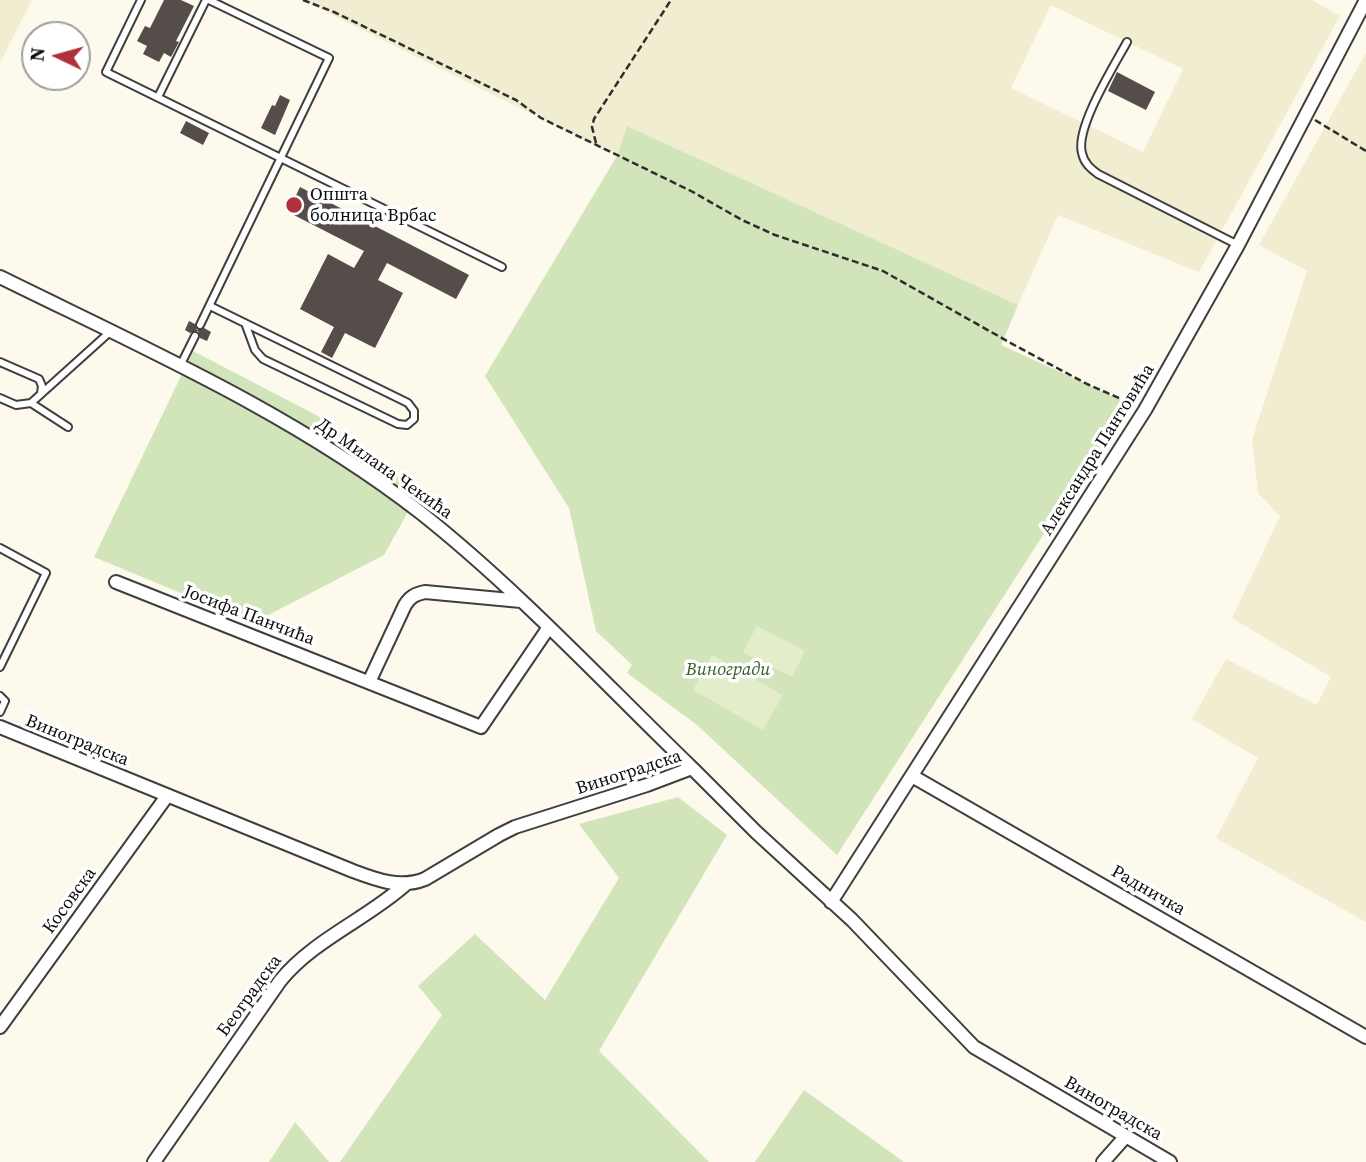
<!DOCTYPE html>
<meta charset="utf-8">
<style>
body{margin:0}
#map{position:relative;width:1366px;height:1162px;overflow:hidden;background:#fdf9ed;font-family:"Source Serif 4",serif}
canvas{display:block}
.north{position:absolute;left:21px;top:21px;width:70px;height:70px;box-sizing:border-box;background:#fff;border:2px solid #9e9e9e;border-radius:50%;rotate:275deg;font-size:19px;font-weight:700;line-height:28px;text-align:center;color:#0c0c0c}
.north::after{content:'';display:block;margin:auto;width:24px;height:32px;background:#b0313d;clip-path:polygon(50% 0,100% 100%,50% 72%,0 100%)}
</style>
<div id="map">
<canvas width="1366" height="1162"></canvas>
<div class="north">N</div>
</div>
<script>
const g = document.querySelector('canvas').getContext('2d');
g.lineJoin = 'round';
function paint(path, color) { g.fillStyle = color; g.fill(path, 'evenodd'); }
function trace(path, color, width, dash) { g.strokeStyle = color; g.lineWidth = width; g.lineCap = dash ? 'butt' : 'round'; g.setLineDash(dash || []); g.stroke(path); }
function drawText(font, color, halo, rows, align = 'center') {
  g.font = font + ' "Source Serif 4",serif'; g.lineWidth = 7; g.setLineDash([]); g.textBaseline = 'middle'; g.strokeStyle = halo; g.fillStyle = color; for (const [text, x, y, turn = 0] of rows) {
    g.save(); g.translate(x, y); g.rotate((+turn || 0) * Math.PI / 180); g.textAlign = isNaN(turn) ? turn : align; if (halo) g.strokeText(text, 0, 0); g.fillText(text, 0, 0); g.restore();
  }
}
const farmland = new Path2D(`
 M0,0h32l-32,63z
 M302,0h1010l28,16 -141,256 -141,-57 -40,90 -391,-179 -10,30zM1051,5l132,64 -40,83 -132,-64z
 M1366,53v869l-150,-84 42,-80 -66,-39 34,-60 91,46 14,-28 -99,-59 48,-102 -22,-23 -6,-53 55,-169 -48,-26z`);
const green = new Path2D(`
 M627,126l391,179 -17,40 127,58 -291,452 -140,-130 -70,-52 5,-8 -36,-34 -27,-123 -84,-132 132,-220z
 M193,351l125,65 101,76 -35,63 -131,68 -159,-66z
 M678,797l49,38 -128,216 110,111h-369l102,-147 -24,-29 57,-52 70,66 74,-122 -40,-54z
 M804,1090l100,72h-149z
 M295,1122l34,40h-60z`);
const pitch = new Path2D(`
 M757,626l48,25 -13,26 -49,-25z
 M712,655l71,40 -20,35 -70,-40z`);
const building = new Path2D(`
 M164,0h17l13,6 -18,35 3,1 -8,15 -7,-4 -5,9 -16,-8 4,-8 -10,-5 8,-15 5,2z
 M1117,72l38,20 -9,18 -38,-19z
 M280,95l10,5 -15,35 -14,-7 11,-23 3,1z
 M186,121l23,12 -6,12 -23,-12z
 M300,187l169,88 -13,24 -69,-36 -9,17 25,13 -28,55 -30,-15 -13,25 -11,-6 13,-25 -34,-18 28,-55 26,14 10,-17 -76,-39z
 M189,321l6,3 2,6 7,-2 7,4 -4,9 -7,-3 -2,-7 -8,2 -5,-3z`);
const path = new Path2D(`
 M303,0l31,12 182,88 25,18 150,73 51,29 33,15 108,36 133,75 71,38 48,21
 M1315,120l51,31
 M596,143l-4,-16 2,-8 77,-119`);
const service = new Path2D(`
 M141,0l-35,72 396,195
 M1127,42c-13,24 -52,86 -45,111 2,10 8,15 16,21l140,71
 M158,97l48,-97
 M210,306l198,97 6,8v8l-7,6 -9,-1 -135,-65 -8,-9 -10,-27
 M200,325l129,-267 -120,-58
 M0,362l39,17 3,7 -1,7
 M181,364l14,-28
 M0,398l16,7 15,-2 80,-72
 M31,403l37,24
 M0,548l46,25 -46,94
 M0,696l5,5 -5,11`);
const minor = new Path2D(`
 M0,277c144,71 294,137 421,236 97,77 182,169 271,255
 M116,582l365,145 68,-100
 M369,682l36,-77c5,-8 10,-11 20,-13l96,9
 M0,727l353,144c24,9 47,18 72,8l74,-44 16,-8 132,-42 45,-17 64,64 96,88 122,127 196,115
 M912,776l454,261
 M831,902l314,-492 93,-165 128,-245
 M0,1027l167,-231
 M154,1162l126,-181c33,-41 87,-62 126,-97
 M1103,1162l23,-26`);
const markers = [
 [294,205,9,"#b0313d"]
];
const poiNames = [
 ["Општа",310,195],
 ["болница Врбас",310,216]
];
const streetNames = [
 ["Александра Пантовића",1098,450,-58],
 ["Др Милана Чекића",384,469,35],
 ["Јосифа Панчића",249,616,21],
 ["Виноградска",77,741,22],
 ["Виноградска",629,773,-18],
 ["Радничка",1148,891,30],
 ["Косовска",70,901,-54],
 ["Београдска",250,996,-54],
 ["Виноградска",1113,1109,30]
];
const parkNames = [
 ["Виногради",728,670]
];
paint(farmland, '#f1edd0');
paint(green, '#d2e5ba');
paint(pitch, '#e3edcb');
paint(building, '#544d4a');
trace(service, '#3f3f3f', 10);
trace(minor, '#3f3f3f', 16);
trace(path, '#2e2e2e', 2.5, [7, 3.5]);
trace(service, '#fff', 6);
trace(minor, '#fff', 12);
for (const [x, y, r, color] of markers) { const dot = new Path2D(); dot.arc(x, y, r, 0, 2 * Math.PI); g.fillStyle = color; g.fill(dot); trace(dot, '#fff', 2.5); }
drawText('18px', '#0c0c0c', '#fff', poiNames, 'left');
drawText('18px', '#0c0c0c', '#fff', streetNames);
drawText('italic 18px', '#325e23', '#fff', parkNames);
</script>
